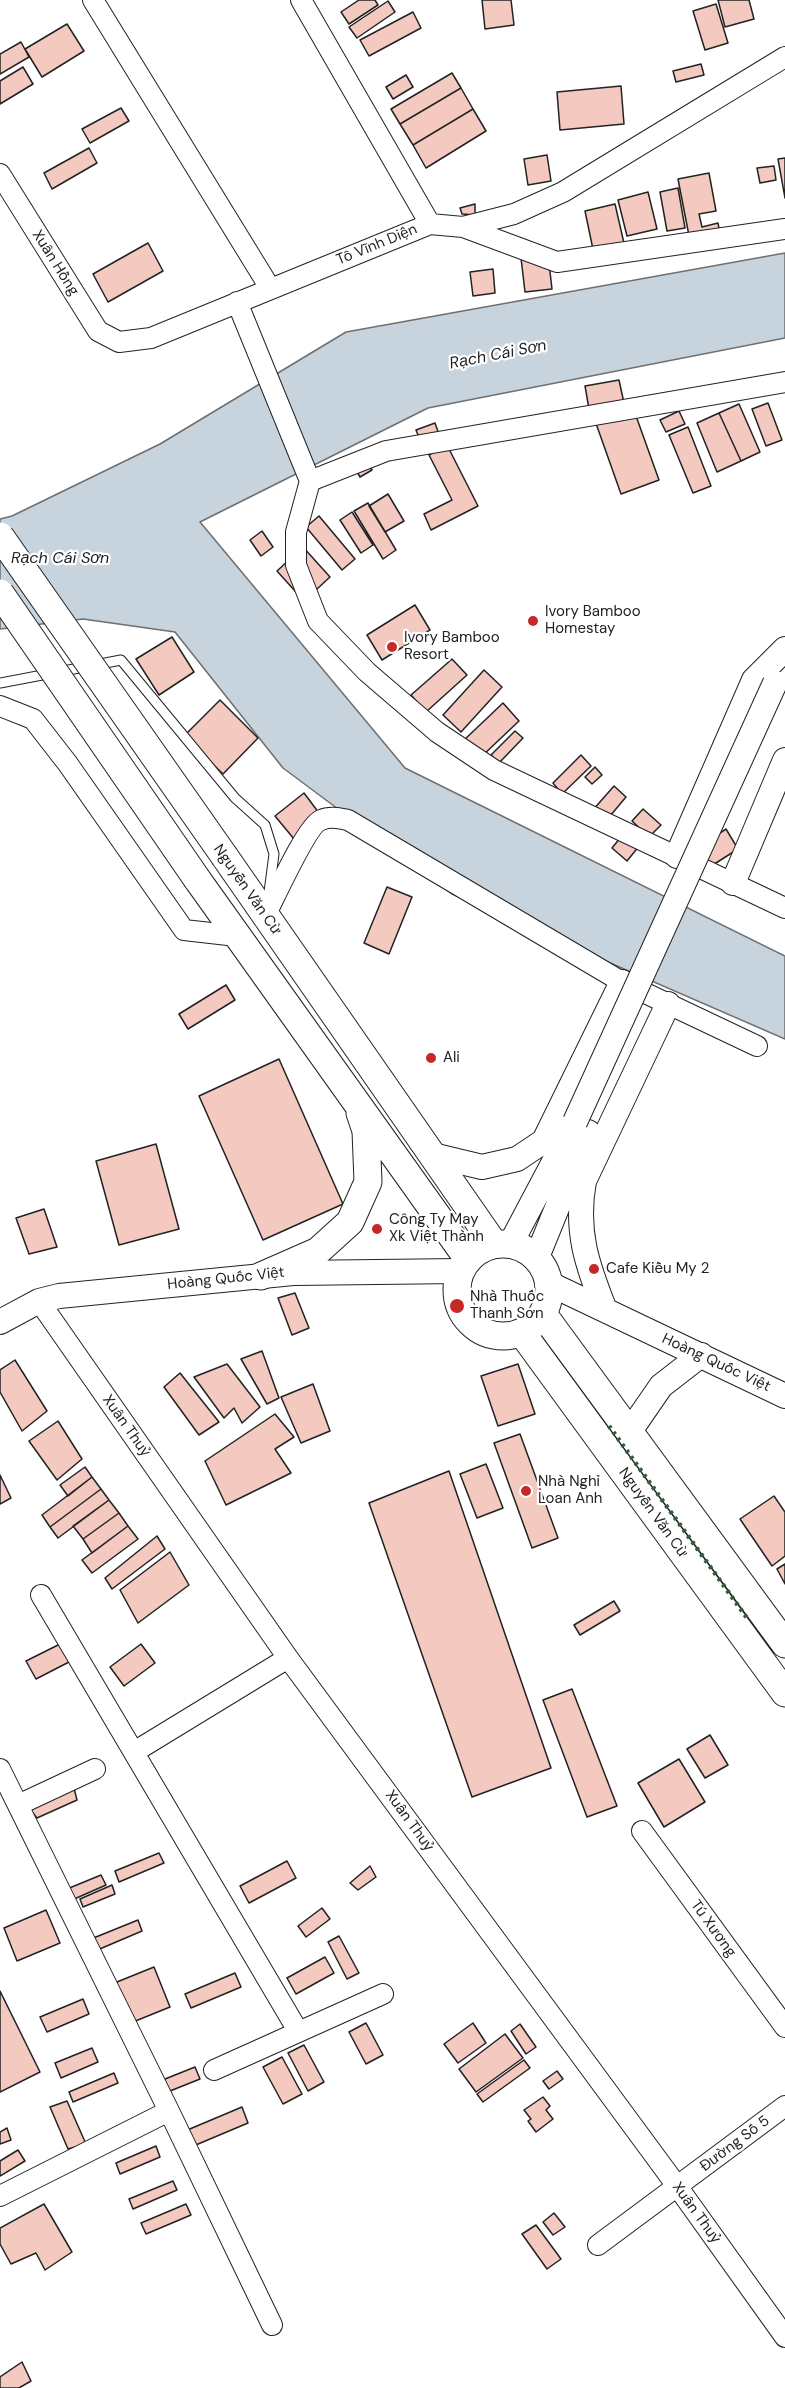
<!DOCTYPE html>
<meta charset="utf-8">
<style>
body{margin:0}
canvas{display:block;background:#fff}
</style>
<canvas width="785" height="2388"></canvas>
<script>
const g = document.querySelector('canvas').getContext('2d');
g.lineJoin = 'round';
function paint(path, color) { g.fillStyle = color; g.fill(path, 'evenodd'); }
function trace(path, color, width, dash) { g.strokeStyle = color; g.lineWidth = width; g.lineCap = dash ? 'butt' : 'round'; g.setLineDash(dash || []); g.stroke(path); }
function drawText(font, color, halo, rows, align = 'center') {
  g.font = font + ' "DM Sans",sans-serif'; g.lineWidth = 4.5; g.setLineDash([]); g.textBaseline = 'middle'; g.strokeStyle = halo; g.fillStyle = color; for (const [text, x, y, turn = 0] of rows) {
    g.save(); g.translate(x, y); g.rotate((+turn || 0) * Math.PI / 180); g.textAlign = isNaN(turn) ? turn : align; if (halo) g.strokeText(text, 0, 0); g.fillText(text, 0, 0); g.restore();
  }
}
const water = new Path2D(`
 M785,253v85l-357,70 -228,114 205,246 380,188v83l-333,-145 -169,-126 -108,-136 -92,-13 -83,10v-110l12,-3 148,-72 186,-112z`);
const building = new Path2D(`
 M359,0h16l3,5 -29,19 -8,-12z
 M482,0h29l3,25 -29,4z
 M718,0h31l5,19 -29,8z
 M388,1l7,11 -38,26 -8,-11z
 M716,4l12,39 -23,7 -12,-39z
 M413,12l8,16 -52,28 -9,-16z
 M67,24l17,27 -42,26 -17,-28z
 M21,42l8,15 -29,17v-20z
 M701,64l3,11 -28,7 -3,-11z
 M23,67l10,17 -33,20v-23z
 M452,73l9,15 -61,36 -9,-15z
 M406,75l7,12 -20,12 -7,-12z
 M621,86l3,38 -64,6 -3,-38z
 M461,88l12,21 -60,36 -13,-21z
 M121,108l8,13 -39,22 -8,-14z
 M473,109l13,22 -60,37 -13,-23z
 M89,148l8,15 -45,26 -8,-16z
 M547,155l4,26 -23,4 -4,-26z
 M785,158v40l-7,-39z
 M774,166l2,14 -16,3 -3,-15z
 M709,173l7,38 -17,3 3,13 16,-4 3,17 -30,6 -13,-67z
 M678,188l7,40 -18,3 -7,-39z
 M648,192l9,37 -30,7 -9,-36z
 M475,204v11l-13,-1 -2,-6z
 M615,204l11,48 -31,7 -10,-48z
 M148,243l15,28 -55,31 -15,-28z
 M548,255l4,34 -27,3 -4,-34z
 M493,269l2,24 -22,3 -3,-24z
 M619,380l5,23 -35,6 -4,-23z
 M631,402l28,78 -38,14 -28,-79z
 M768,403l14,37 -16,6 -14,-37z
 M739,404l21,48 -19,9 -22,-48z
 M679,411l6,13 -19,8 -6,-12z
 M719,413l22,48 -24,11 -20,-49z
 M435,423l5,14 -18,8 -6,-15z
 M688,427l23,59 -18,7 -24,-58z
 M447,445l31,61 -47,24 -7,-16 28,-14 -23,-45z
 M365,458l7,12 -12,7 -7,-12z
 M388,494l16,27 -19,11 -16,-26z
 M368,503l28,47 -13,9 -29,-48z
 M352,512l21,33 -12,8 -21,-33z
 M319,516l36,43 -13,11 -36,-43z
 M262,531l11,16 -12,9 -11,-16z
 M303,547l27,30 -26,24 -27,-30z
 M415,605l15,25 -48,30 -15,-25z
 M172,637l22,35 -35,23 -23,-36z
 M452,659l15,16 -41,37 -15,-17z
 M484,670l18,17 -41,45 -18,-17z
 M220,700l38,38 -35,36 -39,-38z
 M503,703l16,18 -39,37 -17,-17z
 M515,731l8,7 -24,25 -8,-8z
 M581,755l10,11 -29,28 -9,-11z
 M595,767l7,8 -10,9 -7,-7z
 M614,786l12,11 -21,25 -13,-11z
 M304,793l18,24 -28,22 -19,-23z
 M643,809l18,16 -12,12 -17,-16z
 M629,827l15,13 -17,21 -15,-13z
 M726,829l12,20 -41,26 -12,-19z
 M387,887l25,10 -23,57 -25,-11z
 M226,985l9,15 -47,29 -9,-15z
 M279,1059l64,145 -80,36 -64,-144z
 M156,1144l23,85 -60,16 -23,-84z
 M44,1209l13,38 -28,7 -13,-36z
 M295,1293l14,35 -17,7 -14,-37z
 M262,1351l17,47 -12,6 -26,-45z
 M15,1360l32,51 -25,20 -22,-39v-22z
 M227,1364l33,43 -18,16 -8,-15 -10,10 -30,-41z
 M518,1364l17,50 -37,12 -17,-50z
 M180,1373l39,49 -20,13 -35,-48z
 M313,1384l17,47 -29,12 -20,-46z
 M275,1414l19,23 -19,12 16,24 -65,32 -21,-44z
 M58,1421l24,38 -25,21 -28,-39z
 M520,1434l38,104 -26,10 -38,-105z
 M486,1464l17,44 -26,10 -17,-44z
 M85,1467l7,10 -24,19 -8,-11z
 M449,1471l102,297 -79,29 -103,-294z
 M0,1475l11,23 -11,6z
 M92,1477l9,12 -51,38 -8,-12z
 M101,1489l8,11 -51,38 -8,-11z
 M774,1496l11,16v44l-13,10 -32,-47z
 M109,1500l10,13 -36,26 -10,-13z
 M119,1513l9,13 -36,27 -9,-14z
 M128,1526l10,13 -46,34 -10,-13z
 M157,1536l8,13 -53,40 -7,-11z
 M170,1552l19,33 -51,38 -18,-33z
 M785,1564v20l-8,-15z
 M614,1601l6,10 -40,24 -6,-10z
 M60,1644l9,18 -33,17 -10,-18z
 M141,1644l14,19 -31,23 -14,-19z
 M572,1689l45,117 -30,11 -44,-117z
 M710,1735l18,30 -23,13 -18,-29z
 M679,1759l26,43 -41,25 -26,-44z
 M74,1788l3,12 -40,18 -8,-10z
 M159,1853l5,10 -45,19 -4,-11z
 M287,1861l9,17 -47,25 -9,-17z
 M370,1866l6,11 -18,13 -8,-7z
 M101,1875l5,10 -34,15 -5,-11z
 M112,1885l3,9 -32,13 -3,-8z
 M322,1908l8,11 -24,18 -8,-11z
 M46,1910l14,33 -43,18 -13,-33z
 M138,1920l4,11 -47,20 -4,-12z
 M339,1936l20,37 -12,6 -19,-37z
 M325,1957l9,16 -38,21 -9,-16z
 M154,1967l16,40 -42,17 -16,-40z
 M235,1973l6,14 -50,21 -6,-14z
 M0,1991l40,81 -40,20z
 M83,1999l6,15 -42,18 -7,-15z
 M366,2023l17,32 -17,9 -17,-32z
 M473,2023l13,20 -28,20 -14,-19z
 M520,2024l16,23 -10,7 -15,-23z
 M505,2034l18,24 -47,34 -17,-23z
 M304,2045l20,37 -16,9 -20,-38z
 M92,2048l6,14 -37,16 -6,-15z
 M282,2057l20,37 -19,10 -20,-37z
 M524,2060l6,8 -47,34 -6,-8z
 M195,2067l5,12 -35,14 -5,-12z
 M557,2071l6,8 -14,10 -6,-8z
 M114,2073l4,10 -45,19 -4,-10z
 M543,2097l7,9 -4,4 7,9 -17,13 -8,-11 3,-2 -7,-9z
 M67,2101l19,43 -18,5 -18,-42z
 M242,2107l6,16 -57,24 -6,-16z
 M7,2128l4,12 -11,4v-12z
 M156,2146l4,11 -40,17 -4,-11z
 M18,2150l7,11 -25,15v-15z
 M173,2181l4,9 -44,19 -4,-10z
 M44,2204l28,48 -27,18 -9,-17 -25,11 -11,-20v-16z
 M186,2204l5,11 -45,19 -5,-11z
 M554,2213l11,14 -12,8 -10,-13z
 M536,2225l25,34 -14,10 -25,-35z
 M22,2362l9,19 -12,7h-19v-11z`);
const service = new Path2D(`
 M0,683l121,-23 114,138 30,27 9,29 -5,38`);
const minor = new Path2D(`
 M93,0l177,288
 M301,0l129,224
 M0,174l98,157 21,11 32,-4 279,-114 33,3 51,-13 49,-22 222,-135
 M463,227l94,35 228,-33
 M237,302l73,179
 M785,382l-399,69 -76,30 -14,51v33l22,56 49,51 70,60 57,38 291,138
 M0,706l33,13 35,45 116,166 53,6
 M265,916c9,-17 42,-91 56,-96 9,-4 17,-2 27,0l274,162 135,64
 M39,1301l249,357 389,528 108,151
 M41,1595l257,436
 M134,1752l154,-94
 M0,1769l169,342 103,214
 M18,1805l77,-36
 M642,1831l143,196
 M214,2070l169,-76
 M0,2196l169,-85
 M598,2245l187,-139`);
const tertiary = new Path2D(`
 M677,856l77,-176 31,-31
 M733,883l52,-123
 M432,1155l50,12 35,-8 27,-18 78,-159
 M511,1243l64,-121
 M537,1257l51,-125
 M550,1284l235,112
 M605,1310c-18,-45 -30,-79 -21,-129l84,-177
 M0,1322l39,-21 20,-5 234,-23 167,-2
 M630,1431l31,-45 40,-31`);
const secondary = new Path2D(`
 M225,857l269,387
 M197,879l271,380
 M457 1290a46 46 0 1 1 92 0a46 46 0 1 1-92 0Z
 M261,1276l57,-25 32,-29 18,-40 -2,-51 -6,-18
 M543,1314l242,330
 M522,1333l263,360`);
const tertiaryBridge = new Path2D(`
 M575,1122l200,-439`);
const secondaryBridge = new Path2D(`
 M0,536l225,321
 M0,593l197,286`);
const hedge = new Path2D(`
 M609,1426l138,192`);
const markers = [
 [533,621,6,"#c62828"],
 [392,647,6,"#c62828"],
 [431,1058,6,"#c62828"],
 [377,1229,6,"#c62828"],
 [594,1269,6,"#c62828"],
 [457,1306,8,"#c62828"],
 [526,1491,6,"#c62828"]
];
const streetNames = [
 ["Tô Vĩnh Diện",377,245,-22],
 ["Xuân Hồng",55,263,58],
 ["Nguyễn Văn Cừ",247,890,55],
 ["Hoàng Quốc Việt",226,1279,-6],
 ["Hoàng Quốc Việt",716,1363,25],
 ["Xuân Thuỷ",126,1426,55],
 ["Nguyễn Văn Cừ",653,1513,54],
 ["Xuân Thuỷ",409,1821,54],
 ["Tú Xương",713,1929,54],
 ["Đường Số 5",735,2144,-37],
 ["Xuân Thuỷ",696,2213,54]
];
const poiNames = [
 ["Ivory Bamboo",545,612],
 ["Homestay",545,629],
 ["Ivory Bamboo",404,638],
 ["Resort",404,655],
 ["Ali",443,1058],
 ["Công Ty May",389,1220],
 ["Xk Việt Thành",389,1237],
 ["Cafe Kiều My 2",606,1269],
 ["Nhà Thuốc",470,1297],
 ["Thanh Sơn",470,1314],
 ["Nhà Nghỉ",538,1482],
 ["Loan Anh",538,1499]
];
const waterNames = [
 ["Rạch Cái Sơn",498,355,-11],
 ["Rạch Cái Sơn",60,559]
];
paint(water, '#c7d3dd');
trace(water, '#6f6f6f', 1.5);
paint(building, '#f3c9c0');
trace(building, '#222', 1.5);
trace(service, '#222', 11);
trace(minor, '#222', 22);
trace(tertiary, '#222', 26);
trace(secondary, '#222', 29);
trace(service, '#fff', 9);
trace(minor, '#fff', 20);
trace(tertiary, '#fff', 24);
trace(secondary, '#fff', 27);
trace(tertiaryBridge, '#222', 26, []);
trace(secondaryBridge, '#222', 29, []);
trace(tertiaryBridge, '#fff', 24);
trace(secondaryBridge, '#fff', 27);
trace(hedge, '#2f5e38', 4.5, [3, 4.5]);
for (const [x, y, r, color] of markers) { const dot = new Path2D(); dot.arc(x, y, r, 0, 2 * Math.PI); g.fillStyle = color; g.fill(dot); trace(dot, '#fff', 2); }
drawText('15px', '#222', '#fff', streetNames);
drawText('15px', '#222', '#fff', poiNames, 'left');
drawText('italic 16px', '#222', '#fff', waterNames);
</script>
